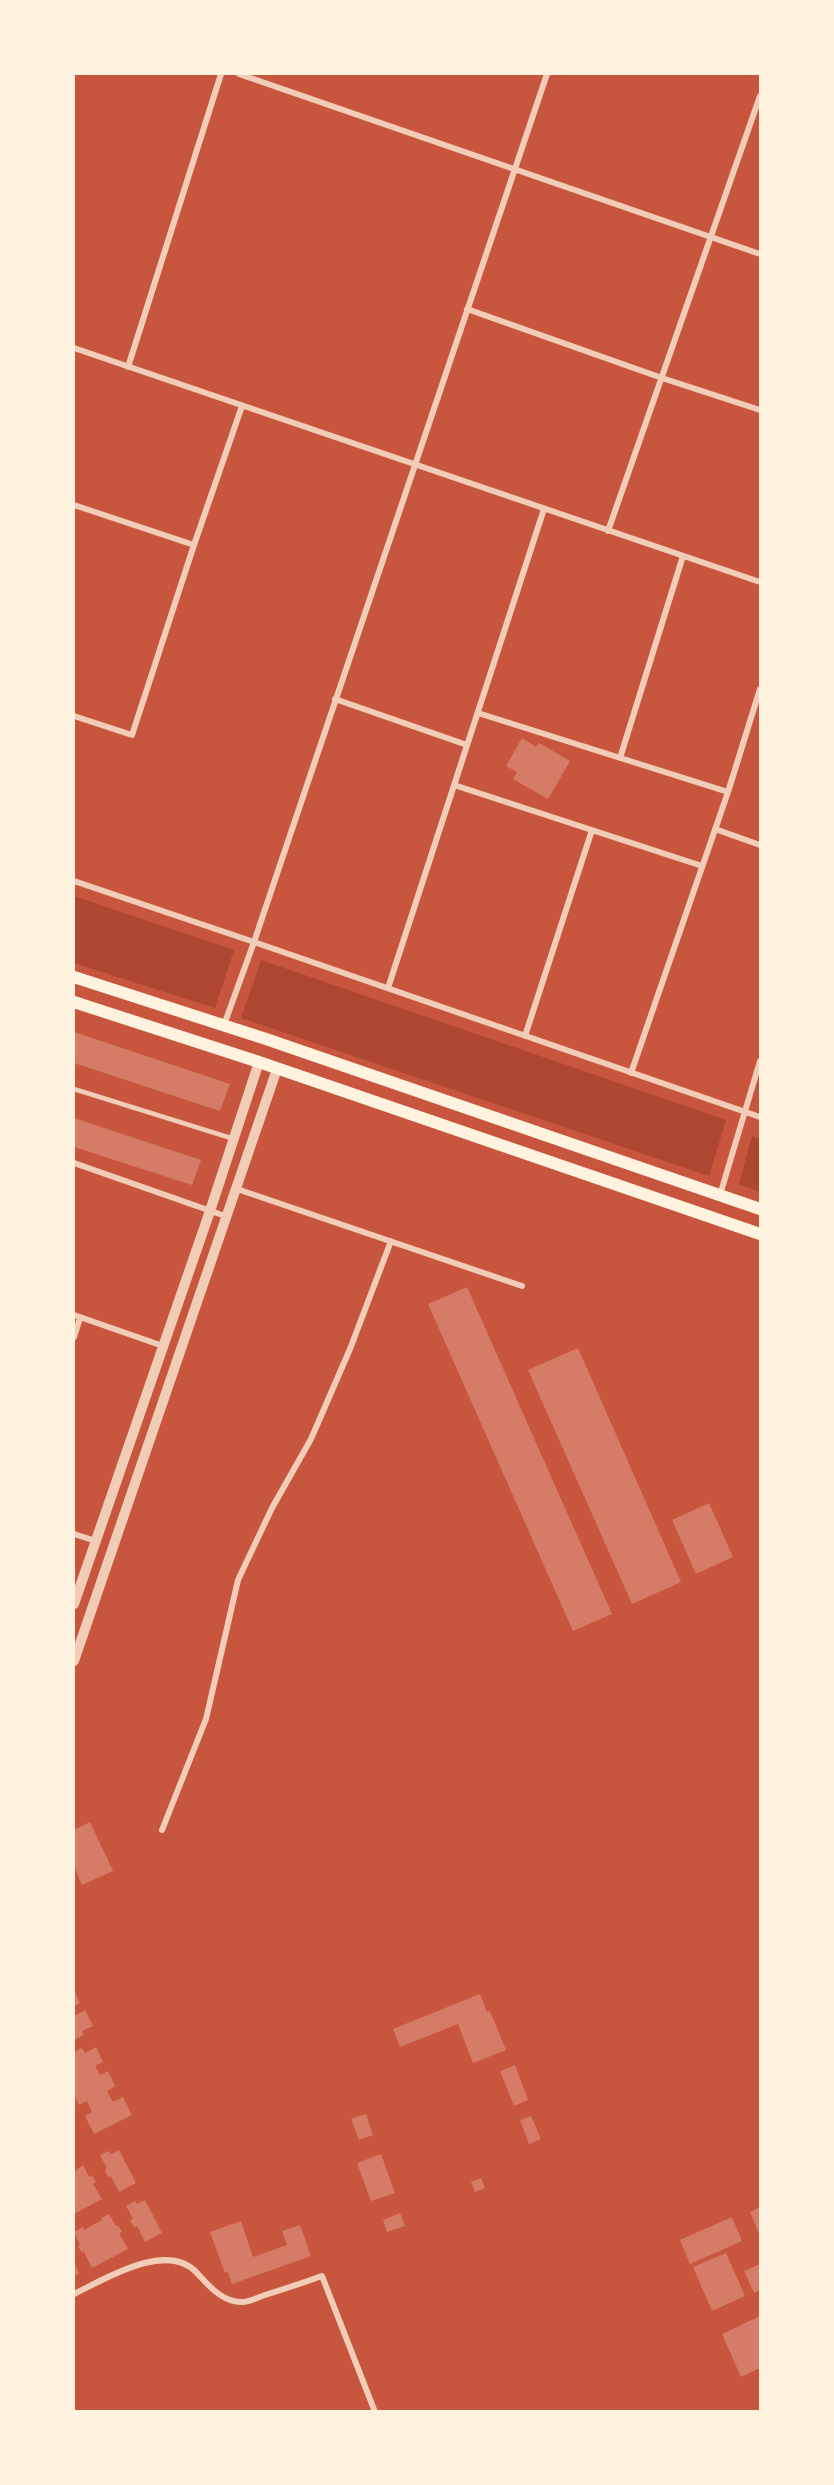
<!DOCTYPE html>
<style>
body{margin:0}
#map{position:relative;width:834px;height:2485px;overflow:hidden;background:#c8553d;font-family:Lato,sans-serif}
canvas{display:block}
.frame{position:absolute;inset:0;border:75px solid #fff3e0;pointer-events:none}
</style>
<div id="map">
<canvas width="834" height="2485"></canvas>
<div class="frame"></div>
</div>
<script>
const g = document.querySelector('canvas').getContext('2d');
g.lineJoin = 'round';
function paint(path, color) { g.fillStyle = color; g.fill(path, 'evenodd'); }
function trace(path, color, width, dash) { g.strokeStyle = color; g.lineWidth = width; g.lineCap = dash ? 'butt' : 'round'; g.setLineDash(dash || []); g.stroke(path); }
const green = new Path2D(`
 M74,896l160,54 -19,58 -141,-45z
 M261,960l465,160 -17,56 -468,-158z
 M752,1136l8,3v53l-21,-8z`);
const building = new Path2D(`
 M522,738l14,9 3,-4 31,18 -22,38 -35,-20 4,-7 -11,-6z
 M74,1032l156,52 -10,27 -146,-48z
 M74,1118l127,42 -9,25 -118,-38z
 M467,1287l145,327 -39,17 -145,-327z
 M578,1348l103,234 -49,22 -104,-234z
 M709,1503l24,54 -37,17 -24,-54z
 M90,1822l23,49 -31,14 -8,-19v-36z
 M74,1990l6,13 -6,3z
 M480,1994l7,18 3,-1 16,39 -33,13 -15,-39 -58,23 -7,-18z
 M85,2010l8,16 -11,5 2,4 -10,5v-24z
 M96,2047l7,15 -8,4 5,9 8,-4 7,15 -8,5 6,11 10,-5 9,18 -38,19 -9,-18 7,-4 -5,-11 -8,4 -5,-10v-43l8,-4 3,5z
 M515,2065l13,35 -14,6 -14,-35z
 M366,2114l7,21 -14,5 -8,-21z
 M531,2116l10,23 -12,5 -9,-24z
 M119,2150l17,33 -17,9 -8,-16 -3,1 -3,-7 2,-2 -7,-13 9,-4 2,3z
 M381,2154l14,39 -24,8 -14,-38z
 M83,2165l6,12 3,-2 4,7 -3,2 9,15 -28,15v-42z
 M481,2178l4,10 -10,4 -4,-10z
 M145,2200l17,33 -17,9 -8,-16 -3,1 -4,-7 3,-1 -7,-13 9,-5 2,3z
 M760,2207v29l-10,-24z
 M400,2213l5,13 -18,6 -4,-12z
 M109,2214l7,12 2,-1 4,7 -3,1 9,16 -36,19 -8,-16 -2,1 -4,-7 2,-1 -6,-13 9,-5 1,3 18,-10 -1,-2z
 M732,2217l10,24 -52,23 -10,-24z
 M241,2221l12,36 34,-12 -5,-14 18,-6 11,31 -79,28 -4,-12 -3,1 -15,-41z
 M726,2253l19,43 -33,15 -19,-44z
 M74,2263l5,10 -5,3z
 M760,2264v26l-6,3 -10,-22z
 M760,2316v52l-19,9 -19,-43z`);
const service = new Path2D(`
 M74,1089l160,50`);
const minor = new Path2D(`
 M239,74l521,180
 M547,74l-293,868 506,175
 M467,309l195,69 98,32
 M74,348l686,234
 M128,367l93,-293
 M74,505l120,40
 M608,531l152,-435
 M335,699l132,46
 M478,713l250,79 32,-103
 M74,716l58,19 62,-190 48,-139
 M620,758l63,-202
 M454,785l248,81
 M715,829l45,16
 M74,881l180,61 -30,83
 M388,988l156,-479
 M525,1036l67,-206
 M631,1073l97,-281
 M74,1163l154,54
 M237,1189l285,97
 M720,1195l40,-134
 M74,1315l89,31
 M74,1337l6,-19
 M74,1534l22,7
 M162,1830l44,-111 32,-139 34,-72 39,-69 39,-90 41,-108
 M74,2294c31,-15 93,-54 123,-21 12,13 26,30 46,29 7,0 16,-5 22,-7 19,-6 38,-12 57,-19l53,136`);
const tertiary = new Path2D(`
 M74,1604l136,-393 49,-149
 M74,1661l203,-592`);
const secondary = new Path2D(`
 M74,977l192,62 494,170
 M74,1002l185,60 501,172`);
paint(green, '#ae4732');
paint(building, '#d67c66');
trace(service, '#f1ccb7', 4.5);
trace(minor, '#f1ccb7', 6);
trace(tertiary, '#f1ccb7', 10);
trace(secondary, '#fff3e0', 12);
</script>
